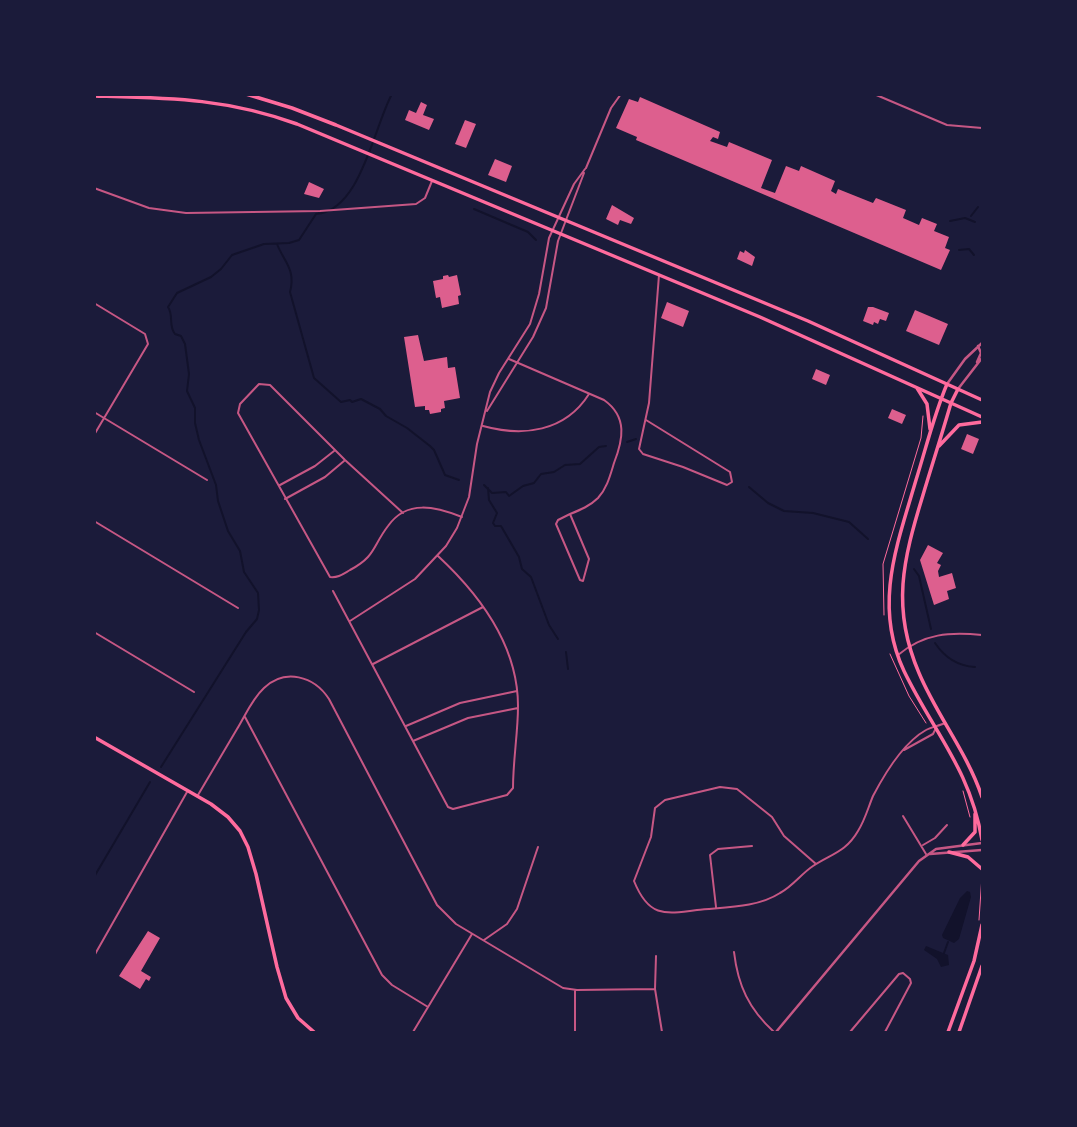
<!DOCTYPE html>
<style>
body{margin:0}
#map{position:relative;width:1077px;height:1127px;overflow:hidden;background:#1b1b3a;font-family:"Source Sans 3",sans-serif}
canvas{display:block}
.frame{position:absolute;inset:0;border:96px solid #1b1b3a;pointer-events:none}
</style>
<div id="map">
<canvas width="1077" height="1127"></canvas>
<div class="frame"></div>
</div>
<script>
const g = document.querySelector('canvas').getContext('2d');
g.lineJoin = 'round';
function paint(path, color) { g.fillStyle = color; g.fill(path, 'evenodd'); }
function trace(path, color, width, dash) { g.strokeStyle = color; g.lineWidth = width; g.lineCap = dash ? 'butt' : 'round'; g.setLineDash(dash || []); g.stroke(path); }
const water = new Path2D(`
 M967,891l3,1 1,5 -12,42 -5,4 -11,-5 -1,-3 18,-37z
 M926,946l22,9 1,10 -8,2 -4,-8 -13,-9z`);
const stream = new Path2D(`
 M474,209l54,23 8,8
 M971,216l7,-9
 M950,221l15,-3 10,4
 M277,244c7,18 19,25 13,48l24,86 27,24 9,-2 2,2 9,-3 19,10 6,7 21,12 23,18 4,4 11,25 14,5
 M959,250l10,-1 5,6
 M627,442l9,-3
 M484,485l8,8 14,-1 3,4 14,-10 11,-3 7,-9 13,-2 11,-7 15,-1 19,-17 7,-1
 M749,487l19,16 16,8 29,2 36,9 19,17
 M488,488l1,12 8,13 -4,10 2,3h6l18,31 3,12 9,8 18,48 9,14
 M914,569l5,7 12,53
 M935,643c10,15 22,23 40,24
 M566,652l2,17
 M161,767l85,-135 11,-13 2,-9 -1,-17 -14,-21 -4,-21 -12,-20 -10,-30 -2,-16 -17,-45 -4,-17v-15l-8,-17 2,-17 -4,-30 -4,-8 -6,-2c-7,-9 -1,-18 -7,-27l9,-14 34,-16 10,-8 11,-14 32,-11 25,-1 10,-3 17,-26c45,-3 58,-88 76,-120
 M94,877l56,-95
 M944,953l4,-11`);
const building = new Path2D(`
 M640,97l80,35 -2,7 -5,-2 -3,4 17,6 2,-5 43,18 -11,28 14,5 11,-27 13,5 2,-5 34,15 -4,10 5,3 2,-5 35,14 3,-5 30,12 -3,8 16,7 3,-7 15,6 -3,7 15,6 -4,11 5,2 -9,20 -305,-130 1,-3 -21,-9 13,-29 9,3z
 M421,102l6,3 -4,10 11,4 -5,11 -24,-10 4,-10 7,3z
 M465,120l11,4 -10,24 -11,-4z
 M495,159l17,7 -6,16 -18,-7z
 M309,182l15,7 -5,9 -15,-4z
 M612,205l22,13 -3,6 -11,-4 -2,5 -12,-6z
 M745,250l10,7 -3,9 -15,-7 3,-8 4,2z
 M448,275l1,2 8,-2 4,20 -3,1 1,8 -17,4 -2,-11 -4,1 -3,-17 10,-2v-3z
 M667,302l22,9 -6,16 -22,-9z
 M868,307h5l16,6 -3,8 -6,-2 -2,5 -4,-2 -1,3 -10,-4z
 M915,310l33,14 -9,21 -33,-14z
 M418,335l6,26 23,-4 1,11 7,-1 5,31 -16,3 1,7 -4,1v3l-11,2 -1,-4h-4v-4l-10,1 -11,-70z
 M816,369l14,6 -4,10 -14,-6z
 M892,409l14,6 -4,9 -14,-6z
 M967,434l12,5 -6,15 -12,-5z
 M928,545l15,8 -6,10 4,2 -3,6 1,6 13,-4 4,15 -9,3 2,8 -15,6 -14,-45z
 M148,931l12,7 -19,33 10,6 -2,4 -3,-2 -6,10 -21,-13z`);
const path = new Path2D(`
 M884,615l-1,-51 38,-126 2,-22
 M890,654l19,42 17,27
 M963,791l7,26
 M979,920l3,-44`);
const minor = new Path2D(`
 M874,94l73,31 35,3
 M586,168l25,-60 10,-14
 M94,188l55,20 37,5 134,-2 96,-7 9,-6 7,-17
 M94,303l51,31 3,10 -54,91
 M509,359l95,41c24,17 19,40 10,63 -4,13 -7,25 -16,35 -8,8 -18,12 -28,16
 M487,411l46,-74 13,-29 12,-67 26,-68
 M94,412l113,68
 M646,420l84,52 2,10 -5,3 -44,-18 -40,-13 -4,-5 10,-46 10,-128
 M483,426c40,11 82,6 106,-32
 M280,485l35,-19 19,-15
 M285,499l40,-22 19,-16
 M403,513l-58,-53 -75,-75 -11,-1 -19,20 -2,9 92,164c8,1 13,-3 20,-7 26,-14 22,-23 38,-44 19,-27 48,-19 74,-9
 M570,514l19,45 -6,22 -3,-1 -24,-56 2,-4z
 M94,521l144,87
 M333,591l115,216 5,2 54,-14 6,-7c0,-28 5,-55 5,-82 0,-60 -38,-111 -80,-150
 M350,621l65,-42 31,-33 11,-18 12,-31 8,-53 13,-52 9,-19 31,-49 9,-30 10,-56 25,-54 11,-15
 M94,632l100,60
 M898,655c26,-22 52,-23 84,-20
 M373,664l110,-57
 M245,717l137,258 10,10 36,22
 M406,726l54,-23 57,-12
 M413,741l55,-23 50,-10
 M904,750l29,-16 3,-6
 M198,795c13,-22 26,-44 39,-66 8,-13 15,-30 27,-41 21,-20 50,-12 65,11l108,206 19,19 107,64 14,2 78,-1
 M903,816l23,38
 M923,845l12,-7 12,-13
 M816,864l-32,-28 -12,-19 -35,-28 -17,-2 -55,13 -10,8 -4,29 -17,44c14,35 29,34 63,29 27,-3 60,-2 83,-17 13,-7 21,-19 33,-27 18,-12 33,-14 45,-35 7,-11 10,-23 15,-35 12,-23 30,-53 53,-66 5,-3 13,-4 19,-7
 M716,907l-6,-52 8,-6 34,-3
 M484,940l23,-16 10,-15 21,-62
 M734,952c4,34 15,57 40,80
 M94,956l93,-164
 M656,956l-1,33 7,43
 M413,1032l59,-98
 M575,1032v-41
 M850,1032l49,-58 4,-1 7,6 1,4 -26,49`);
const tertiary = new Path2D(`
 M977,362l4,-9 -3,-7
 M947,384l18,-25 17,-16
 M958,389l24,-31
 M930,854l52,-4
 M776,1032l143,-171 17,-12 46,-6`);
const secondary = new Path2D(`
 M94,737l117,67 17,13 12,14 8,16 8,27 21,93 9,31 12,20 16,14`);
const primary = new Path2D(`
 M246,94l46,14 44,17 472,196 174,79
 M94,96c75,2 131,2 203,28l463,193 222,100
 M947,384c-13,31 -21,64 -31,96 -19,65 -43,125 -12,191 30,62 66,98 78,169
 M917,388l10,16 3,25
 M958,389l-7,14c-9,31 -19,62 -28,92 -20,65 -32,113 -4,178 18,43 48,79 63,124
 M939,446l20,-21 23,-3
 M963,845l12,-13v-18
 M949,852l19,5 14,12
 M948,1032l26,-71 8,-36
 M959,1032l23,-66`);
paint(water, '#12122b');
trace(stream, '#12122b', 2);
paint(building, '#dd5f8e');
trace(path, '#ff6b9d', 1);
trace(minor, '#c65784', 2);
trace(tertiary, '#c65784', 2.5);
trace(secondary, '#ff6b9d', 3.5);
trace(primary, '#ff6b9d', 3.5);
</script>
